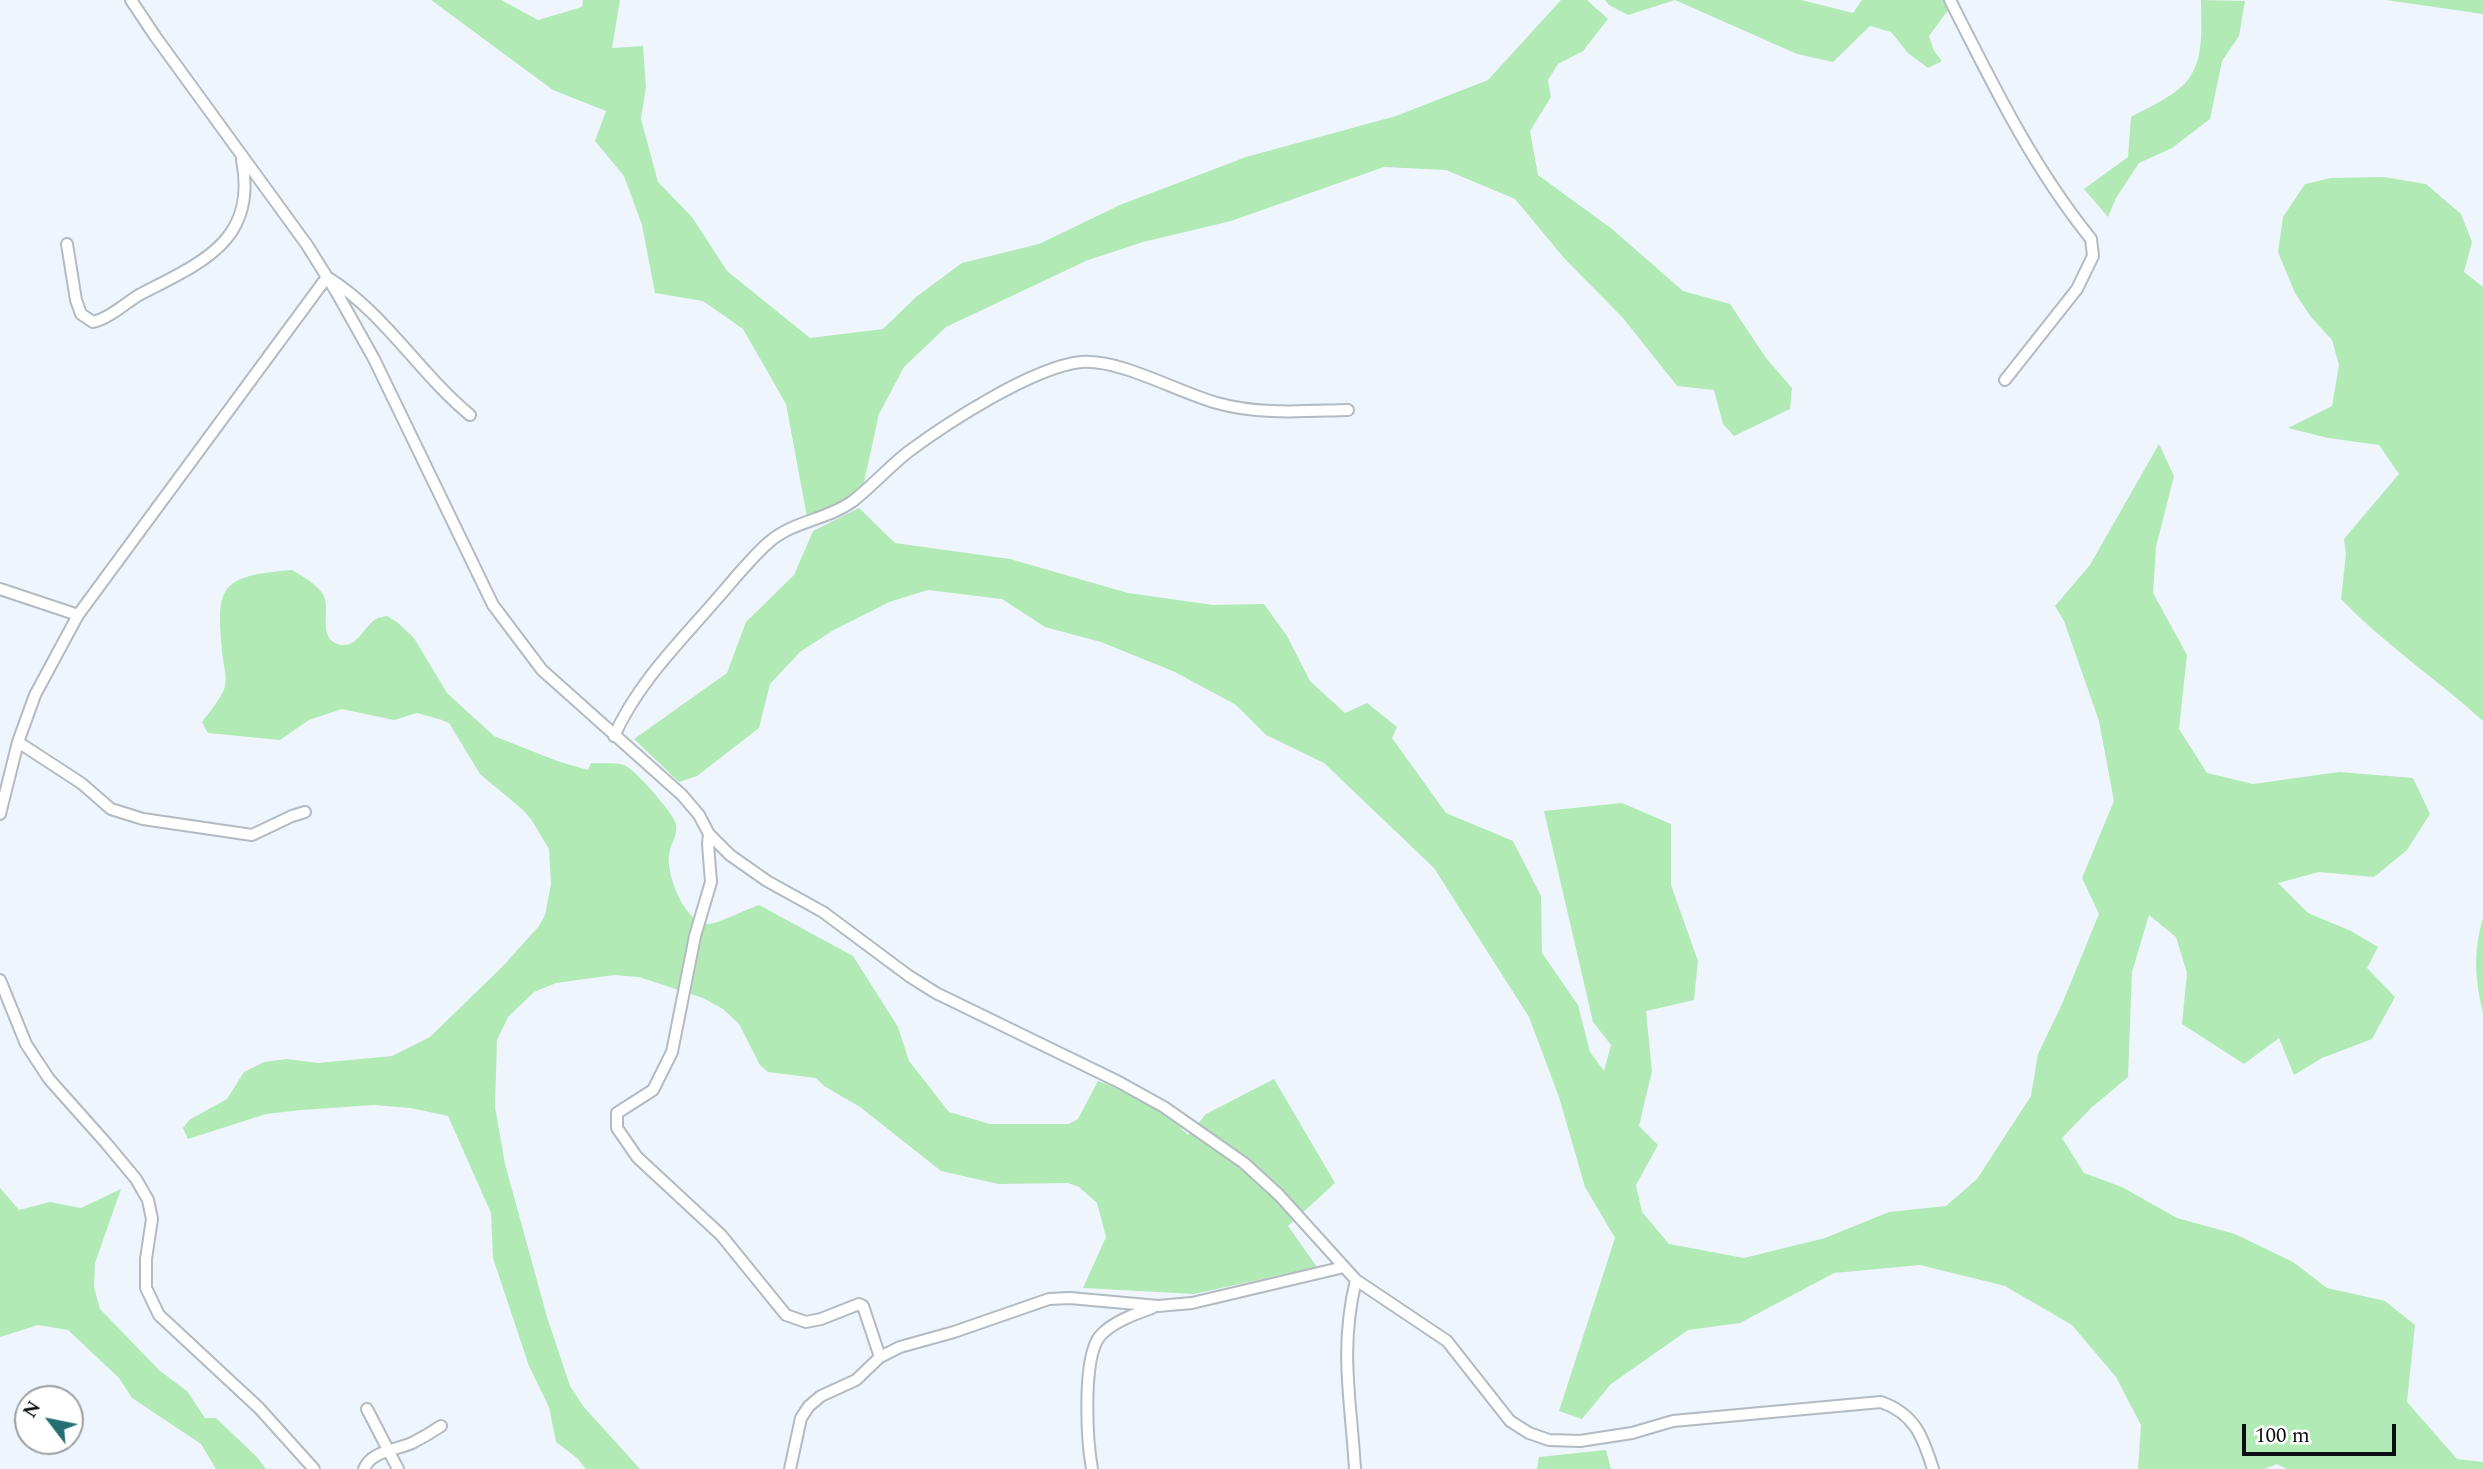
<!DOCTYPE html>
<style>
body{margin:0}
#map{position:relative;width:2483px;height:1469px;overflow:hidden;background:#eef5fd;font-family:Spectral,serif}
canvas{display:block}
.north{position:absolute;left:14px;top:1385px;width:70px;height:70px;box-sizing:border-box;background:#fff;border:2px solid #9e9fa0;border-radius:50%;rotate:302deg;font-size:19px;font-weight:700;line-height:28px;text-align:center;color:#0c0f11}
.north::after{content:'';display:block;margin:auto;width:24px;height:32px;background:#236f71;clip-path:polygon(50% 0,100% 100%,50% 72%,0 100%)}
.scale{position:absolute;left:2242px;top:1424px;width:154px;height:32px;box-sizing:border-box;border:4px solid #0c0f11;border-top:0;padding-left:9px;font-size:21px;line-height:24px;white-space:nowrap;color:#0c0f11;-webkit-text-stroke:5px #fff;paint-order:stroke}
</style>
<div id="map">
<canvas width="2483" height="1469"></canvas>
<div class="north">N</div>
<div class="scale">100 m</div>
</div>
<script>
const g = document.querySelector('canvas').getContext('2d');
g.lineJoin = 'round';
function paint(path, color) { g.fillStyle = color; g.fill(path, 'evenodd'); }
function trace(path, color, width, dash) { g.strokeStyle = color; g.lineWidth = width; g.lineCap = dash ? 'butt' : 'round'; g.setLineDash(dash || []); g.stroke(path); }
const green = new Path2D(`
 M431,0h70l37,20 44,-13 1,-7h37l-8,48 31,-2 3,41 -5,32 17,63 34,35 35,54 83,67 73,-9 33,-32 46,-34 77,-19 81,-39 126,-48 150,-41 92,-36 73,-80h26l21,19 -25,32 -25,13 -10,16 3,17 -21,34 8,44 74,54 71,62 47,13 36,54 26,30 -2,21 -56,27 -11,-12 -9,-34 -37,-4 -54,-68 -59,-60 -49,-59 -69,-29 -62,-3 -153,54 -88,21 -55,18 -142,67 -42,40 -25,47 -16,73 -33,22 -23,8 -21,-113 -43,-75 -40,-28 -48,-8 -13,-68 -18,-49 -29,-35 11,-30 -53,-21z
 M1605,0h70l-47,15 -19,-10z
 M1675,0h126l52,13 9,-13h82l5,9 -20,27 5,15 8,10 -14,7 -20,-15 -17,-21 -21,-6 -37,36 -36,-8z
 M2201,0l44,1 -6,35 -17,25 -12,58 -38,29 -33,15 -23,35 -8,19 -24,-28 44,-32 3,-40c16,-9 44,-21 56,-36 18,-22 14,-55 14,-81z
 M2386,0h97v14z
 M2384,177l42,7 35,30 11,28 -8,30 19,15v434c-46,-42 -99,-77 -142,-122l5,-45 -2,-15 55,-65 -20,-29 -51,-7 -40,-10 44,-22 7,-41 -7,-25 -21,-23 -16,-24 -17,-41 5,-35 22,-33 26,-6z
 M2159,444l15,32 -18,71 -3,46 34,62 -8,74 28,44 46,11 86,-12 74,6 17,36 -23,36 -33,27 -55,-5 -41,11 30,30 43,18 27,16 -11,21 28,29 -23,42 -50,19 -28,17 -15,-37 -35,26 -62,-40 5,-51 -11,-36 -27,-22 -17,57 -4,105 -37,31 -29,30 22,35 38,14 55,31 58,16 58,28 34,26 58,13 30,24 -8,77 50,57 26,3v7h-196l-10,-5 -13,5h-126l3,-44 -25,-48 -44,-52 -67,-39 -85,-21 -86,8 -94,50 -52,7 -77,54 -29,35 -23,-8 56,-173 -30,-51 -26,-90 -30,-80 -95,-149 -110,-105 -58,-28 -30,-30 -61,-33 -74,-30 -56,-15 -43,-28 -74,-9 -39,12 -57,29 -32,21 -30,32 -11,44 -62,48 -18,6 -45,-43 93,-66 19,-51 48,-47 19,-44 46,-23 36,35 115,16 118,34 85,12 51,-1 23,32 23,45 35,32 22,-10 30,24 -5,11 54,75 67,28 28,55 1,57 36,52 12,47 14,19 7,-26 -18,-23 -49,-211 78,-8 49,21v61l27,76 -4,39 -48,11 6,60 -13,55 19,19 -22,40 6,27 27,32 75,14 81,-20 64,-26 57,-6 31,-27 54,-83 7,-42 24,-50 37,-90 -17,-36 32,-77 -15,-80 -35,-100 -9,-15 35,-41z
 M292,570c10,6 29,16 33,29 4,15 -7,43 17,46 17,1 22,-19 34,-26 3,-2 7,-2 11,-3l10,6 17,16 33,55 47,43 63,25 31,9 3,-7c10,1 23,-1 33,2 10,3 51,50 52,59 2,12 -6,20 -7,31 -3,19 16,70 40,69 10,-1 38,-15 50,-19l94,51 45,71 11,34 40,51 41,12h79l9,-5 20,-38 58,22 32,32 18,-21 68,-35 61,104 -47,43 29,41 -123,27 -111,-6 23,-51 -9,-34 -18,-16 -11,-4 -70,1 -57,-13 -81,-64 -36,-21 -8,-8 -48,-6 -8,-7 -21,-41 -16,-15 -20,-11 -64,-21 -25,-2 -58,8 -22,9 -26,25 -11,23 -2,67 10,57 42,153 23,69 13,20 57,63h-54l-9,-11 -21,-16 -7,-35 -20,-41 -36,-108 -2,-45 -43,-97 -37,-8 -37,-3 -73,5 -35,4 -78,25 -5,-11 6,-8 38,-21 17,-27 20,-10 22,-3 32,4 74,-7 38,-19 73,-71 36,-40 6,-11 6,-31 -2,-35 -18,-30 -8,-9 -43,-36 -31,-51 -10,-4 -22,-6 -23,7 -52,-11 -33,11 -29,20 -72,-7 -6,-11c6,-8 22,-27 23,-36 2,-8 -1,-19 -2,-27 -7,-71 -7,-83 69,-89z
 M2483,918v95c-8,-35 -10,-60 0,-95z
 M0,1188l19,22 31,-8 31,6 40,-19 -26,74 -1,24 6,22 60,62 27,20 18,27h11l41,39 9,12h-50l-15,-25 -69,-46 -13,-20 -51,-48 -30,-5 -38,12z
 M1606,1450l5,19h-74l2,-12z`);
const minor = new Path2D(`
 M131,0l24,36 152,209 30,48 37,66 119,246 49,65 140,125 17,20 10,19 21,21 37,26 56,31 86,64 27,17 183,89 45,25 80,56 35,32 77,85 91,61 63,80 19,12 20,7 31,1 52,-8 41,-12 208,-19c34,12 42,35 52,67
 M1950,0c42,83 82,166 141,239l2,17 -16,33 -72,91
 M67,244l9,56 5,14 12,8c17,-4 31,-18 46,-27 61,-32 119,-53 103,-135
 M0,589l78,26
 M614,736c24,-53 63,-91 101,-135 17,-19 33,-40 53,-58 24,-22 59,-23 85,-42 19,-15 36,-34 55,-49 39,-29 125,-85 173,-90 40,-3 96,30 136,41 42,12 87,8 131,7
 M18,742l63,41 30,26 32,10 109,16 40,-19 13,-4
 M0,814l18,-72 17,-47 43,-80 249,-338c57,35 92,96 143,138
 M709,834l-1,10 3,38 -16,54 -23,116 -19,38 -36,23v15l20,29 84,78 65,80 20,7 15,-3 38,-15 4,2 17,51
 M0,980l26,64 23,35 57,64 30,36 12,21 4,19 -6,40v29l13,27 100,93 55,61
 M367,1409l31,60
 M364,1469c7,-18 32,-19 48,-26 10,-5 20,-11 29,-17
 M790,1469l11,-51 8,-12 12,-10 35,-16 24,-23 20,-10 54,-15 95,-33 21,-1 88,8 34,-3 152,-36
 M1092,1469c-5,-28 -10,-111 8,-133 12,-14 35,-22 52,-28
 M1355,1469c-4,-69 -16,-119 1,-189`);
paint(green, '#b1eab5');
trace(minor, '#b3bac1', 14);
trace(minor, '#fff', 10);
</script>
